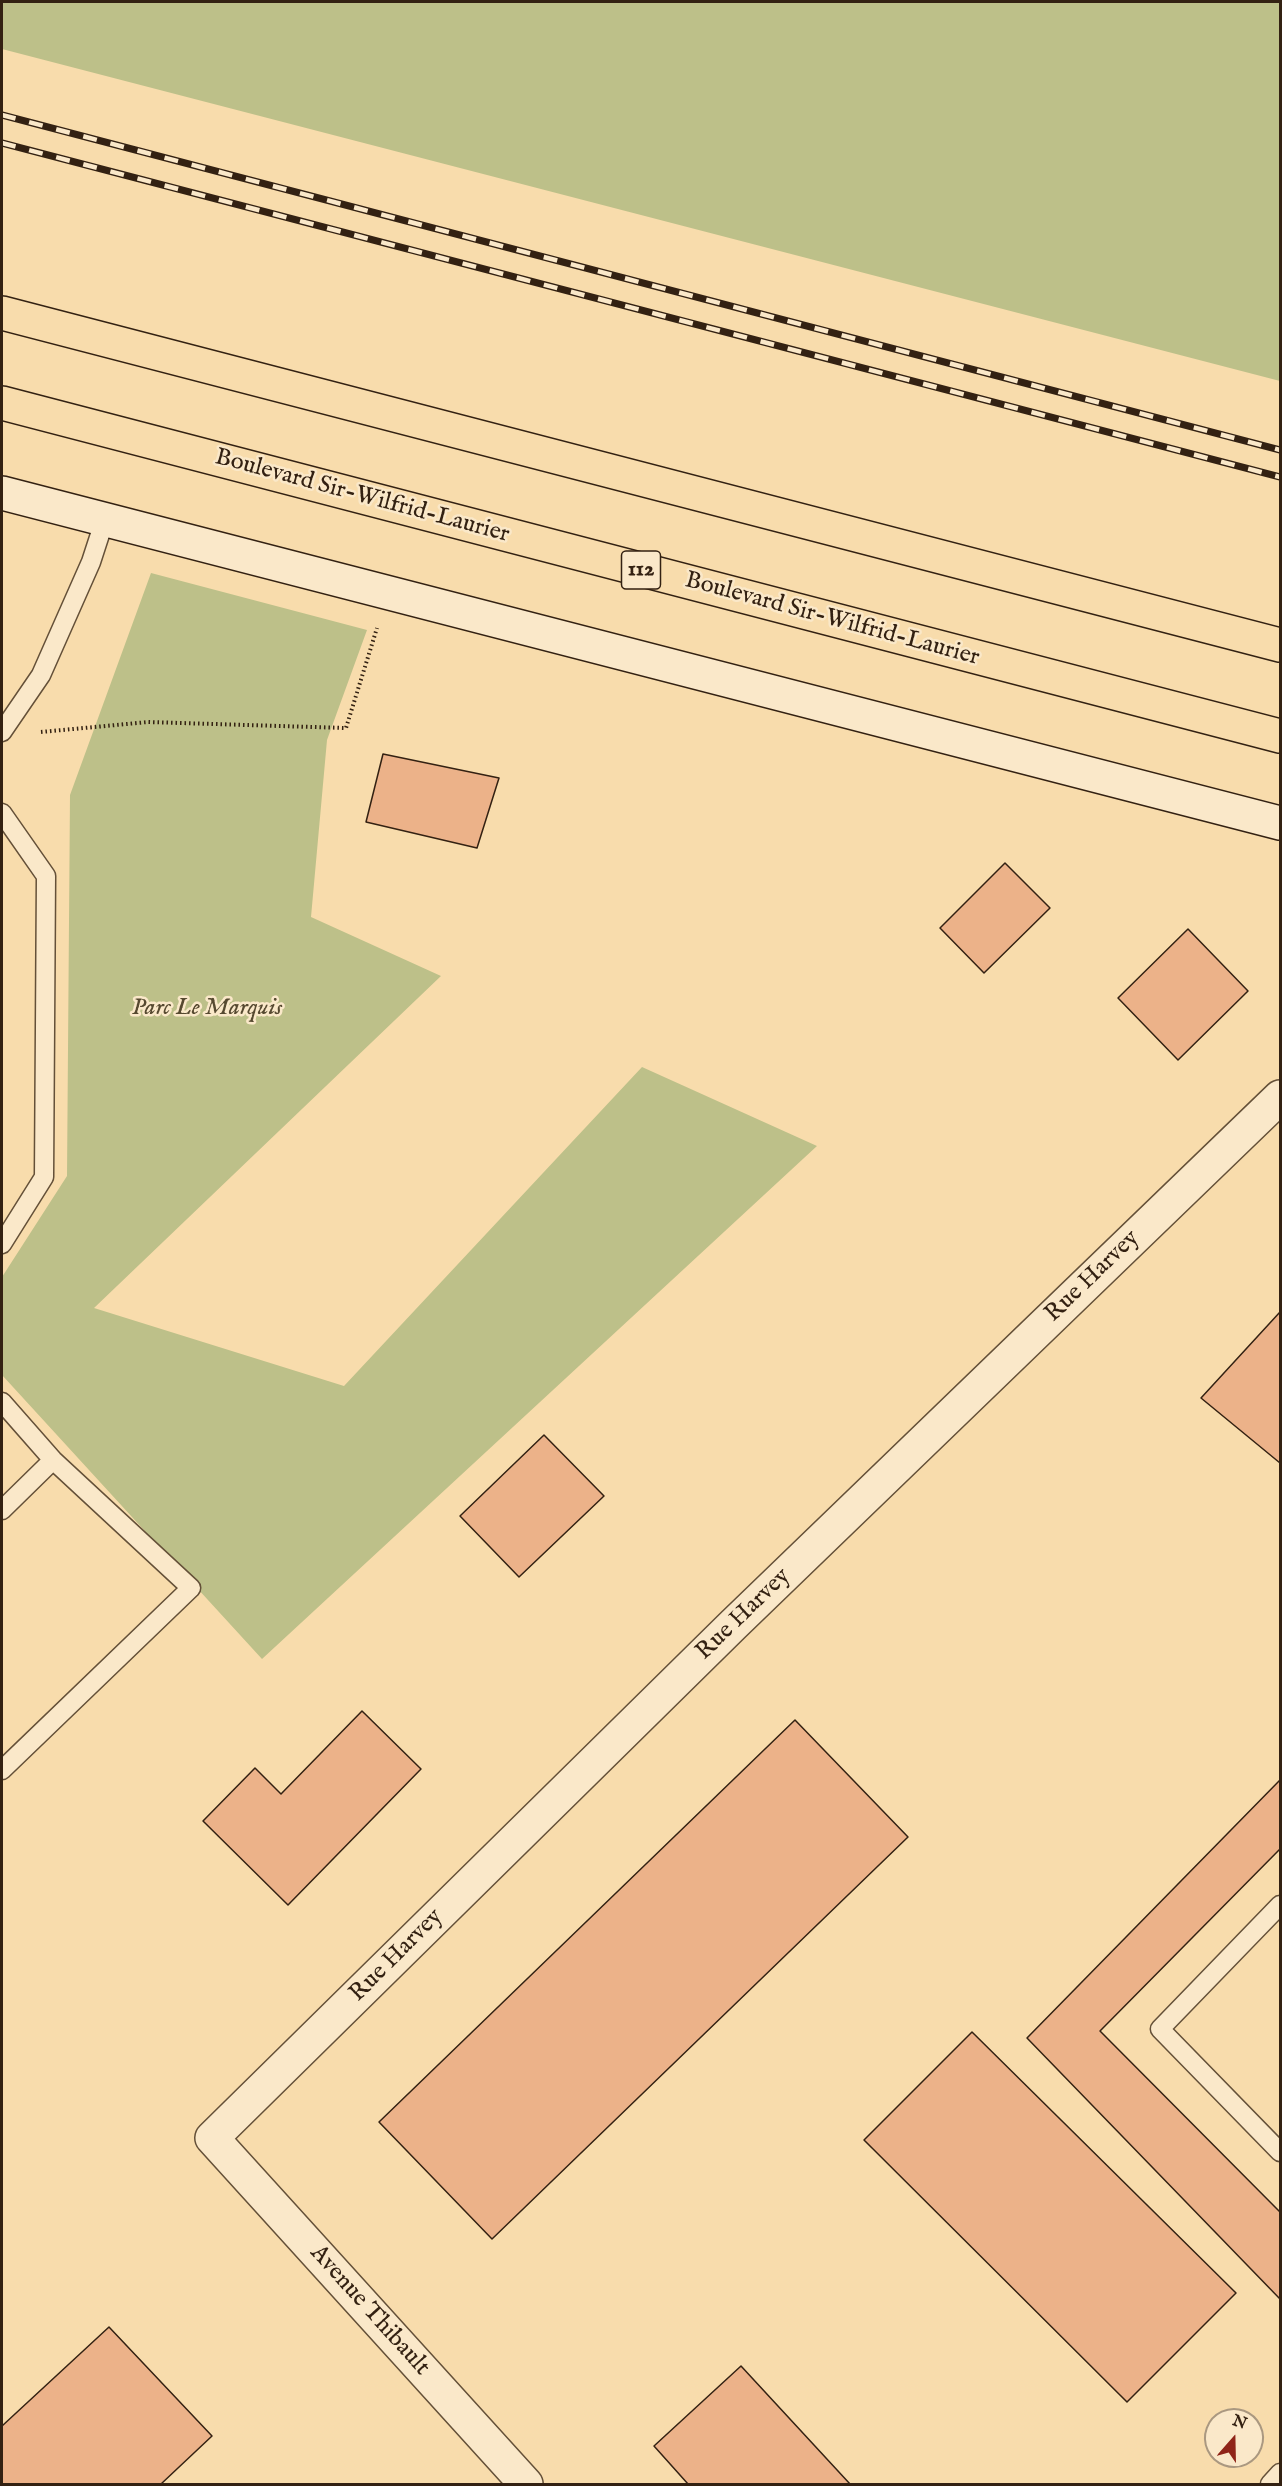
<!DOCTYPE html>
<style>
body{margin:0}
#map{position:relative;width:1282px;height:2486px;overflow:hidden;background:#f8dcac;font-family:"IM FELL English",serif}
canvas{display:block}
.frame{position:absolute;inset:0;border:3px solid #332112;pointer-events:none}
.north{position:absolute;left:1204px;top:2408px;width:60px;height:60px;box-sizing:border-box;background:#fae8c9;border:2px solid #aa9880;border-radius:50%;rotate:20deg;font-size:16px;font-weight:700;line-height:24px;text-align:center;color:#332112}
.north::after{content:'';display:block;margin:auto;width:21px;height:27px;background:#8f2418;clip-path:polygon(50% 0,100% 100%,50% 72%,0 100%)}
</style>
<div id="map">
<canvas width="1282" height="2486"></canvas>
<div class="frame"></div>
<div class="north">N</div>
</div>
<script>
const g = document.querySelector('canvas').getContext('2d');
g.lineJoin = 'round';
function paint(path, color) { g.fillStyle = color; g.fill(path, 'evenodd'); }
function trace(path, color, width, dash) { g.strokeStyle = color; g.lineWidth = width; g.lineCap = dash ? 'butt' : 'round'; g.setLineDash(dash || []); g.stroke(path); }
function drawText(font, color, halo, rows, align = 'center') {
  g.font = font + ' "IM FELL English",serif'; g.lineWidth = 5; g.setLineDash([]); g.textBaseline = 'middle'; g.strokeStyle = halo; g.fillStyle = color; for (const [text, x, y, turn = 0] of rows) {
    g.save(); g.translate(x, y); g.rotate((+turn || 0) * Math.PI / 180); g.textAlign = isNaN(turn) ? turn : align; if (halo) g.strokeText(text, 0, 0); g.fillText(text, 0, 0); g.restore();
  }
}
const green = new Path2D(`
 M2,2h1278v379l-1278,-332z
 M151,573l216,57 -40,110 -16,177 130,59 -347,332 250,78 298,-319 175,79 -555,513 -260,-284v-98l65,-101 3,-381z`);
const building = new Path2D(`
 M383,754l116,24 -22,70 -111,-26z
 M1005,863l45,45 -66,65 -44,-45z
 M1188,929l60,62 -70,69 -60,-62z
 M1280,1312v151l-79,-65z
 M544,1435l60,61 -85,81 -59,-61z
 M362,1711l59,58 -133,136 -85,-84 52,-53 26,26z
 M795,1720l113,117 -416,402 -113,-117z
 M1280,1780v69l-180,182 180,181v87l-253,-261z
 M972,2032l264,261 -109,109 -263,-262z
 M109,2327l103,109 -51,48h-159v-58z
 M741,2366l109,118h-162l-34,-38z`);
const path = new Path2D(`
 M41,732l107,-10 198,6 31,-100`);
const lane = new Path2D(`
 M2,732l39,-57 50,-113 14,-43
 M2,813l44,63 -2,301 -42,67
 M2,1402l51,58 138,128 -189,182
 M2,1510l51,-50
 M1280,1905l-120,124 120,123
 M1270,2484l10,-11`);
const street = new Path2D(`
 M526,2484l-314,-346 521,-513 547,-528`);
const secondary = new Path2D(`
 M2,493l1278,330`);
const highway = new Path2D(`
 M2,313l1278,332
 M2,403l1278,333`);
const rail = new Path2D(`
 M2,115l1278,335
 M2,143l1278,334`);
const shields = [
 [641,570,39]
];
const shieldNames = [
 ["112",641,570]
];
const streetNames = [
 ["Boulevard Sir-Wilfrid-Laurier",362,497,15],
 ["Boulevard Sir-Wilfrid-Laurier",832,620,15],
 ["Rue Harvey",1093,1277,-44],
 ["Rue Harvey",744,1615,-44],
 ["Rue Harvey",397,1956,-45],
 ["Avenue Thibault",369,2311,48]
];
const parkNames = [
 ["Parc Le Marquis",207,1009]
];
paint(green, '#bdc089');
paint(building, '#ecb289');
trace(building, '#332112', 1.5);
trace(lane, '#645038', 21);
trace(street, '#645038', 36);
trace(secondary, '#332112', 36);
trace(highway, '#332112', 36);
trace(path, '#332112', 4, [1.5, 3]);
trace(lane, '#fae8c9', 18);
trace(street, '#fae8c9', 33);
trace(secondary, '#fae8c9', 33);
trace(highway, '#f8dcac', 33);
trace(rail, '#332112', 7);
trace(rail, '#fae8c9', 4.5, [14]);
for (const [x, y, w] of shields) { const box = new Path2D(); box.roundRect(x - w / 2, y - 19, w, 38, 4.5); g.fillStyle = '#fae8c9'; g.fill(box); trace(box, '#332112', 1.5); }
drawText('bold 22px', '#332112', null, shieldNames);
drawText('24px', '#332112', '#fae8c9', streetNames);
drawText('italic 24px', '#564930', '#fae8c9', parkNames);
</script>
